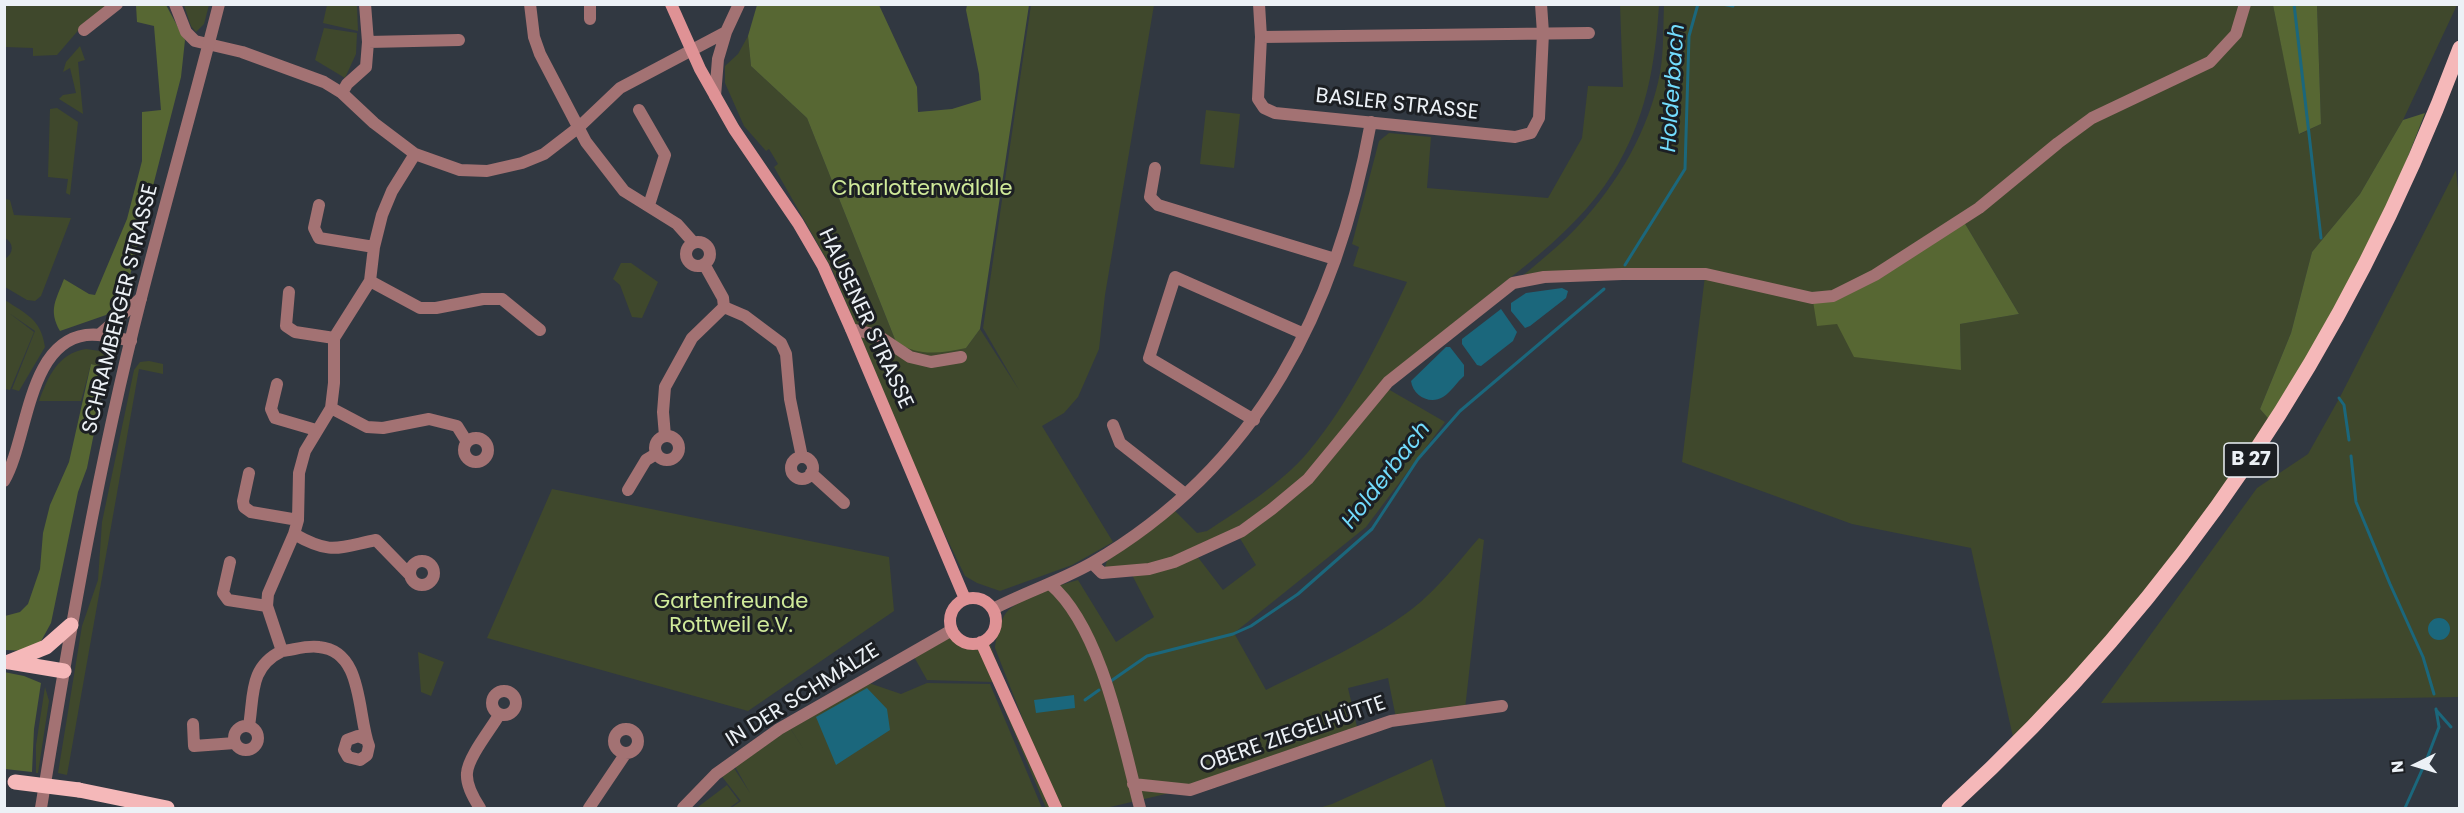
<!DOCTYPE html>
<meta charset="utf-8">
<style>
body{margin:0}
#map{position:relative;width:2464px;height:813px;overflow:hidden;background:#313841;font-family:Poppins,sans-serif}
canvas{display:block}
.frame{position:absolute;inset:0;border:6px solid #ecf1f6;pointer-events:none}
.north{position:absolute;left:2386px;top:735px;width:60px;height:60px;-webkit-text-stroke:4px #1c1f23;paint-order:stroke;rotate:265deg;font-size:16px;font-weight:700;line-height:24px;text-align:center;color:#ecf1f6}
.north::after{content:'';display:block;margin:auto;width:21px;height:27px;background:#ecf1f6;clip-path:polygon(50% 0,100% 100%,50% 72%,0 100%)}
</style>
<div id="map">
<canvas width="2464" height="813"></canvas>
<div class="frame"></div>
<div class="north">N</div>
</div>
<script>
const g = document.querySelector('canvas').getContext('2d');
g.lineJoin = 'round';
function paint(path, color) { g.fillStyle = color; g.fill(path, 'evenodd'); }
function trace(path, color, width, dash) { g.strokeStyle = color; g.lineWidth = width; g.lineCap = dash ? 'butt' : 'round'; g.setLineDash(dash || []); g.stroke(path); }
function drawText(font, color, halo, rows, align = 'center') {
  g.font = font + ' Poppins,sans-serif'; g.lineWidth = 6; g.setLineDash([]); g.textBaseline = 'middle'; g.strokeStyle = halo; g.fillStyle = color; for (const [text, x, y, turn = 0] of rows) {
    g.save(); g.translate(x, y); g.rotate((+turn || 0) * Math.PI / 180); g.textAlign = isNaN(turn) ? turn : align; if (halo) g.strokeText(text, 0, 0); g.fillText(text, 0, 0); g.restore();
  }
}
const green = new Path2D(`
 M5,5h107l-24,14 -31,36 -24,1v-8l-28,-1z
 M184,5h25l-5,19 -8,8 -5,-6z
 M327,5l30,1 1,25 -35,-8z
 M1031,5h123l-49,290 -6,54 -21,48 -14,16 -22,13 71,116 -41,23 -72,26 -23,-8 -12,-7 -31,-64 -102,-243 -58,-102 4,-3 -9,-15 -3,2 -22,-25 -19,-43v-17l13,-12 10,-18 3,30 56,52 89,224 70,6 14,-19 39,61 -36,-62z
 M1620,5h39c-4,62 -13,114 -46,168 -45,72 -122,114 -182,170 -46,42 -82,94 -128,136 -28,26 -94,69 -131,81 -22,7 -45,8 -67,7l2,-6 68,-50 22,22 10,-2c35,-23 74,-47 101,-79 42,-50 72,-112 99,-170l-54,-16 6,-19 -7,-3 27,-103 10,-8 42,4 -4,51 121,10 34,-60 6,-52 35,1z
 M1664,5h578l-8,26 -24,28 -119,57 -114,91 -104,67 -41,19 -19,3 -107,-25 -188,9c20,-18 43,-35 61,-55 39,-42 70,-95 81,-152 4,-22 3,-46 4,-68z
 M2248,5h25l27,129 21,-10 -4,-119h140l-54,115 -43,74 -48,58 -21,81 -31,76 13,15 -43,69 -215,253 -44,-198 -119,-24 -170,-62 23,-186 108,25 24,23 124,46 -1,-46 59,-10 -55,-92 130,-102 117,-57z
 M324,28l33,5 -1,21 -11,24 -30,-18z
 M80,46l5,14 -7,2 5,52 -24,-15 4,-4 13,-2 -6,-25 -7,4 3,-10z
 M57,108l21,14 -8,73 -4,-2 2,-14 -20,-2 2,-68z
 M1206,110l34,4 -6,54 -34,-4z
 M2456,170l4,39 -1,488 -358,6 156,-215 51,-34 32,-57z
 M5,199l5,1 4,15 57,3 -30,78 -6,5 -8,-1 -22,-13v-28c9,-6 9,-16 0,-21z
 M621,263h10l27,19 -16,36 -10,-1 -12,-32 -7,-6z
 M5,300c21,14 36,19 40,47l-26,44 -7,-2 23,-58 -26,-18 25,19 -24,58 -5,-1z
 M86,349l14,2 6,5 1,12 -16,-4 -10,37h-42c9,-24 19,-48 47,-52z
 M149,361l14,3v10l-24,-5 -72,406 -9,-2 24,-147 16,-46 4,-58 32,-152 6,-8z
 M1388,389l57,33 -79,105 -132,106 32,57c50,-25 101,-47 146,-81 26,-20 46,-47 67,-71l5,2 -19,169 -69,9 -8,-40 -40,10 10,43 -167,57 -85,20h-45l-12,-22 -54,-138c0,-7 6,-26 9,-32 9,-17 56,-31 74,-36l38,62 38,-25 -23,-44 66,-17 26,34 33,-25 -18,-30 37,-23z
 M552,489l337,68 5,54 -146,100 -261,-73z
 M954,635c10,11 22,15 36,9l54,143 11,21h-9l-53,-126 -66,-2 -14,-25z
 M418,652l26,10 -13,34 -10,-4z
 M866,682l35,12 26,-11 63,1 52,124h-311l10,-7 -21,-27 12,-9 18,28 -17,-30 57,-35 14,22 -15,-24z
 M45,687l4,14 -11,72h-2v-28z
 M1432,759l14,49h-127l13,-4z
 M727,785l12,16 -10,7h-30l-1,-1z`);
const forest = new Path2D(`
 M136,5h30l19,35 -4,37 -55,214 -20,24 -46,16c-12,-21 -4,-31 4,-52l25,15 6,1 32,-76 15,-58v-49l19,-2 -7,-84 -17,-4z
 M757,5h122l38,82 1,25 34,-3 29,-9 -2,-26 -13,-64 1,-5h62l-49,324 -14,19c-25,5 -47,9 -70,-6l-89,-224 -56,-52 -3,-30z
 M2273,5h44l4,119 -22,10z
 M2425,113l-54,138 -98,173 -13,-15 31,-76 21,-81 48,-58 43,-74z
 M1964,222l55,92 -59,10 1,46 -107,-13 -17,-33 -20,2 -4,-25z
 M91,364l16,4 -20,100 -9,24 -27,131 -11,20 -12,8 -23,-1v-34l15,-4 8,-8 12,-35 3,-36 7,-28 19,-43z
 M4,672l20,4 17,7 -7,46 -2,43 -27,-3z`);
const water = new Path2D(`
 M1562,288l6,3 -2,7 -36,28 -5,2 -14,-17v-8l15,-10z
 M1501,309l16,23 -4,9 -32,25 -4,-1 -15,-21v-5z
 M1446,347h4l14,18v11c-7,6 -13,16 -21,21 -13,8 -30,-1 -32,-16z
 M2428 629a11 11 0 1 1 22 0a11 11 0 1 1-22 0Z
 M867,688l20,21 3,21 -54,35 -20,-48z
 M1074,695l1,13 -39,5 -2,-13z`);
const stream = new Path2D(`
 M1722,4l11,2v-2
 M2294,4l27,234
 M1625,265l60,-96 4,-133 9,-32
 M2339,398l5,7 5,35
 M2351,456l5,46 34,82 33,73 11,37
 M1111,681l36,-25 86,-22 18,-8 47,-32 74,-65 46,-70 42,-48 144,-122
 M1085,700l14,-10
 M2436,710l15,17
 M2405,808l21,-47 13,-34 -3,-18`);
const minor = new Path2D(`
 M175,4l11,28 9,9 47,11 82,30 18,11 32,30 41,31 45,16 27,1 35,-8 22,-9 35,-27 41,-39 106,-56 13,-28
 M530,4l4,33 6,17 46,88 38,49 53,33 16,18
 M590,4v15
 M1259,4l2,33 -3,62 6,9 11,5 240,24 16,-4 8,-15 4,-85 -2,-29
 M84,30l33,-26
 M1261,37l328,-4
 M368,42l91,-2
 M342,93l5,-9 19,-17 2,-25 -3,-38
 M715,96l3,-37 8,-27
 M639,110l26,45 -16,50
 M1155,168l-5,29 8,8 177,54
 M319,205l-5,23 5,10 55,9
 M686 254a12 12 0 1 1 24 0a12 12 0 1 1-24 0Z
 M704,264l19,34 1,9 21,9 36,27 5,11 4,45 12,58
 M370,281l50,27h16l47,-9h19l38,31
 M289,292l-3,34 9,6 39,6
 M851,329l26,6 33,22 21,5 30,-5
 M99,335l42,-37
 M277,384l-6,25 4,9 41,12
 M331,408l36,19 16,1 46,-9 28,7 10,16
 M1254,420l-105,-62 26,-81 129,57
 M1113,425l7,18 65,51
 M655 448a12 12 0 1 1 24 0a12 12 0 1 1-24 0Z
 M665,436l-2,-24 2,-25 27,-49 32,-31
 M464 450a12 12 0 1 1 24 0a12 12 0 1 1-24 0Z
 M791 468a11 11 0 1 1 22 0a11 11 0 1 1-22 0Z
 M249,473l-6,28 1,6 7,5 47,8
 M811,473l33,30
 M4,481c24,-41 23,-138 82,-146 15,-2 31,3 45,6
 M628,490l18,-30 10,-6
 M294,534c37,21 43,14 82,6l34,35
 M410 573a12 12 0 1 1 24 0a12 12 0 1 1-24 0Z
 M230,562l-7,31 5,7 39,6
 M1092,563l10,10 47,-4 25,-7 68,-31 30,-22 36,-30 80,-97 125,-99 31,-6 78,-3h84l106,24 21,-2 42,-21 104,-67 79,-65 34,-25 118,-56 26,-28 9,-30
 M1050,584c52,44 73,160 90,224
 M993,609c33,-17 67,-28 99,-46 168,-98 245,-255 279,-441
 M282,651c11,-1 25,-6 37,-4 45,4 38,68 50,99l-2,9 -7,5 -12,-3 -4,-7 3,-10 11,-4 7,3
 M492 703a12 12 0 1 1 24 0a12 12 0 1 1-24 0Z
 M193,724l1,22 41,-3
 M234 738a12 12 0 1 1 24 0a12 12 0 1 1-24 0Z
 M249,726c5,-31 0,-59 33,-75l-15,-45 1,-12 26,-60 4,-14 1,-47 6,-22 26,-43 3,-25v-45l36,-57 4,-34 8,-32 10,-24 23,-37
 M614 741a12 12 0 1 1 24 0a12 12 0 1 1-24 0Z
 M1133,784l57,6 201,-69 111,-15
 M480,808c-6,-9 -14,-24 -13,-35 1,-16 24,-44 32,-58
 M589,808l37,-55
 M683,808l33,-34 63,-45 173,-99`);
const tertiary = new Path2D(`
 M41,808c28,-171 57,-342 100,-510 25,-98 53,-196 78,-294`);
const secondary = new Path2D(`
 M671,4l29,65 34,60 64,94 25,43 28,63 114,270
 M950 621a23 23 0 1 1 46 0a23 23 0 1 1-46 0Z
 M981,642l75,166`);
const primary = new Path2D(`
 M9,662l37,-15 25,-22
 M10,662l54,9
 M79,790l88,18
 M1949,808c232,-213 401,-464 511,-760`);
const primaryBridge = new Path2D(`
 M15,782l64,8`);
const shields = [
 [2251,460,54]
];
const shieldNames = [
 ["B 27",2251,460]
];
const streetNames = [
 ["BASLER STRASSE",1397,105,6],
 ["SCHRAMBERGER STRASSE",121,309,-76],
 ["HAUSENER STRASSE",865,319,65],
 ["IN DER SCHMÄLZE",803,696,-32],
 ["OBERE ZIEGELHÜTTE",1293,735,-19]
];
const parkNames = [
 ["Charlottenwäldle",922,190],
 ["Gartenfreunde",731,603],
 ["Rottweil e.V.",731,627]
];
const waterNames = [
 ["Holderbach",1674,88,-86],
 ["Holderbach",1387,476,-52]
];
paint(green, '#3f482c');
paint(forest, '#576733');
paint(water, '#1b677c');
trace(stream, '#1b677c', 3);
trace(minor, '#a37273', 12);
trace(tertiary, '#a37273', 12);
trace(secondary, '#df9295', 12);
trace(primary, '#f5b8b9', 15);
trace(primaryBridge, '#f5b8b9', 15);
for (const [x, y, w] of shields) { const box = new Path2D(); box.roundRect(x - w / 2, y - 17, w, 34, 4.5); g.fillStyle = '#1c1f23'; g.fill(box); trace(box, '#ecf1f6', 1.5); }
drawText('bold 20px', '#ecf1f6', null, shieldNames);
drawText('21px', '#ecf1f6', '#1c1f23', streetNames);
drawText('21px', '#d0ea9a', '#1c1f23', parkNames);
drawText('italic 22px', '#72dcfd', '#1c1f23', waterNames);
</script>
